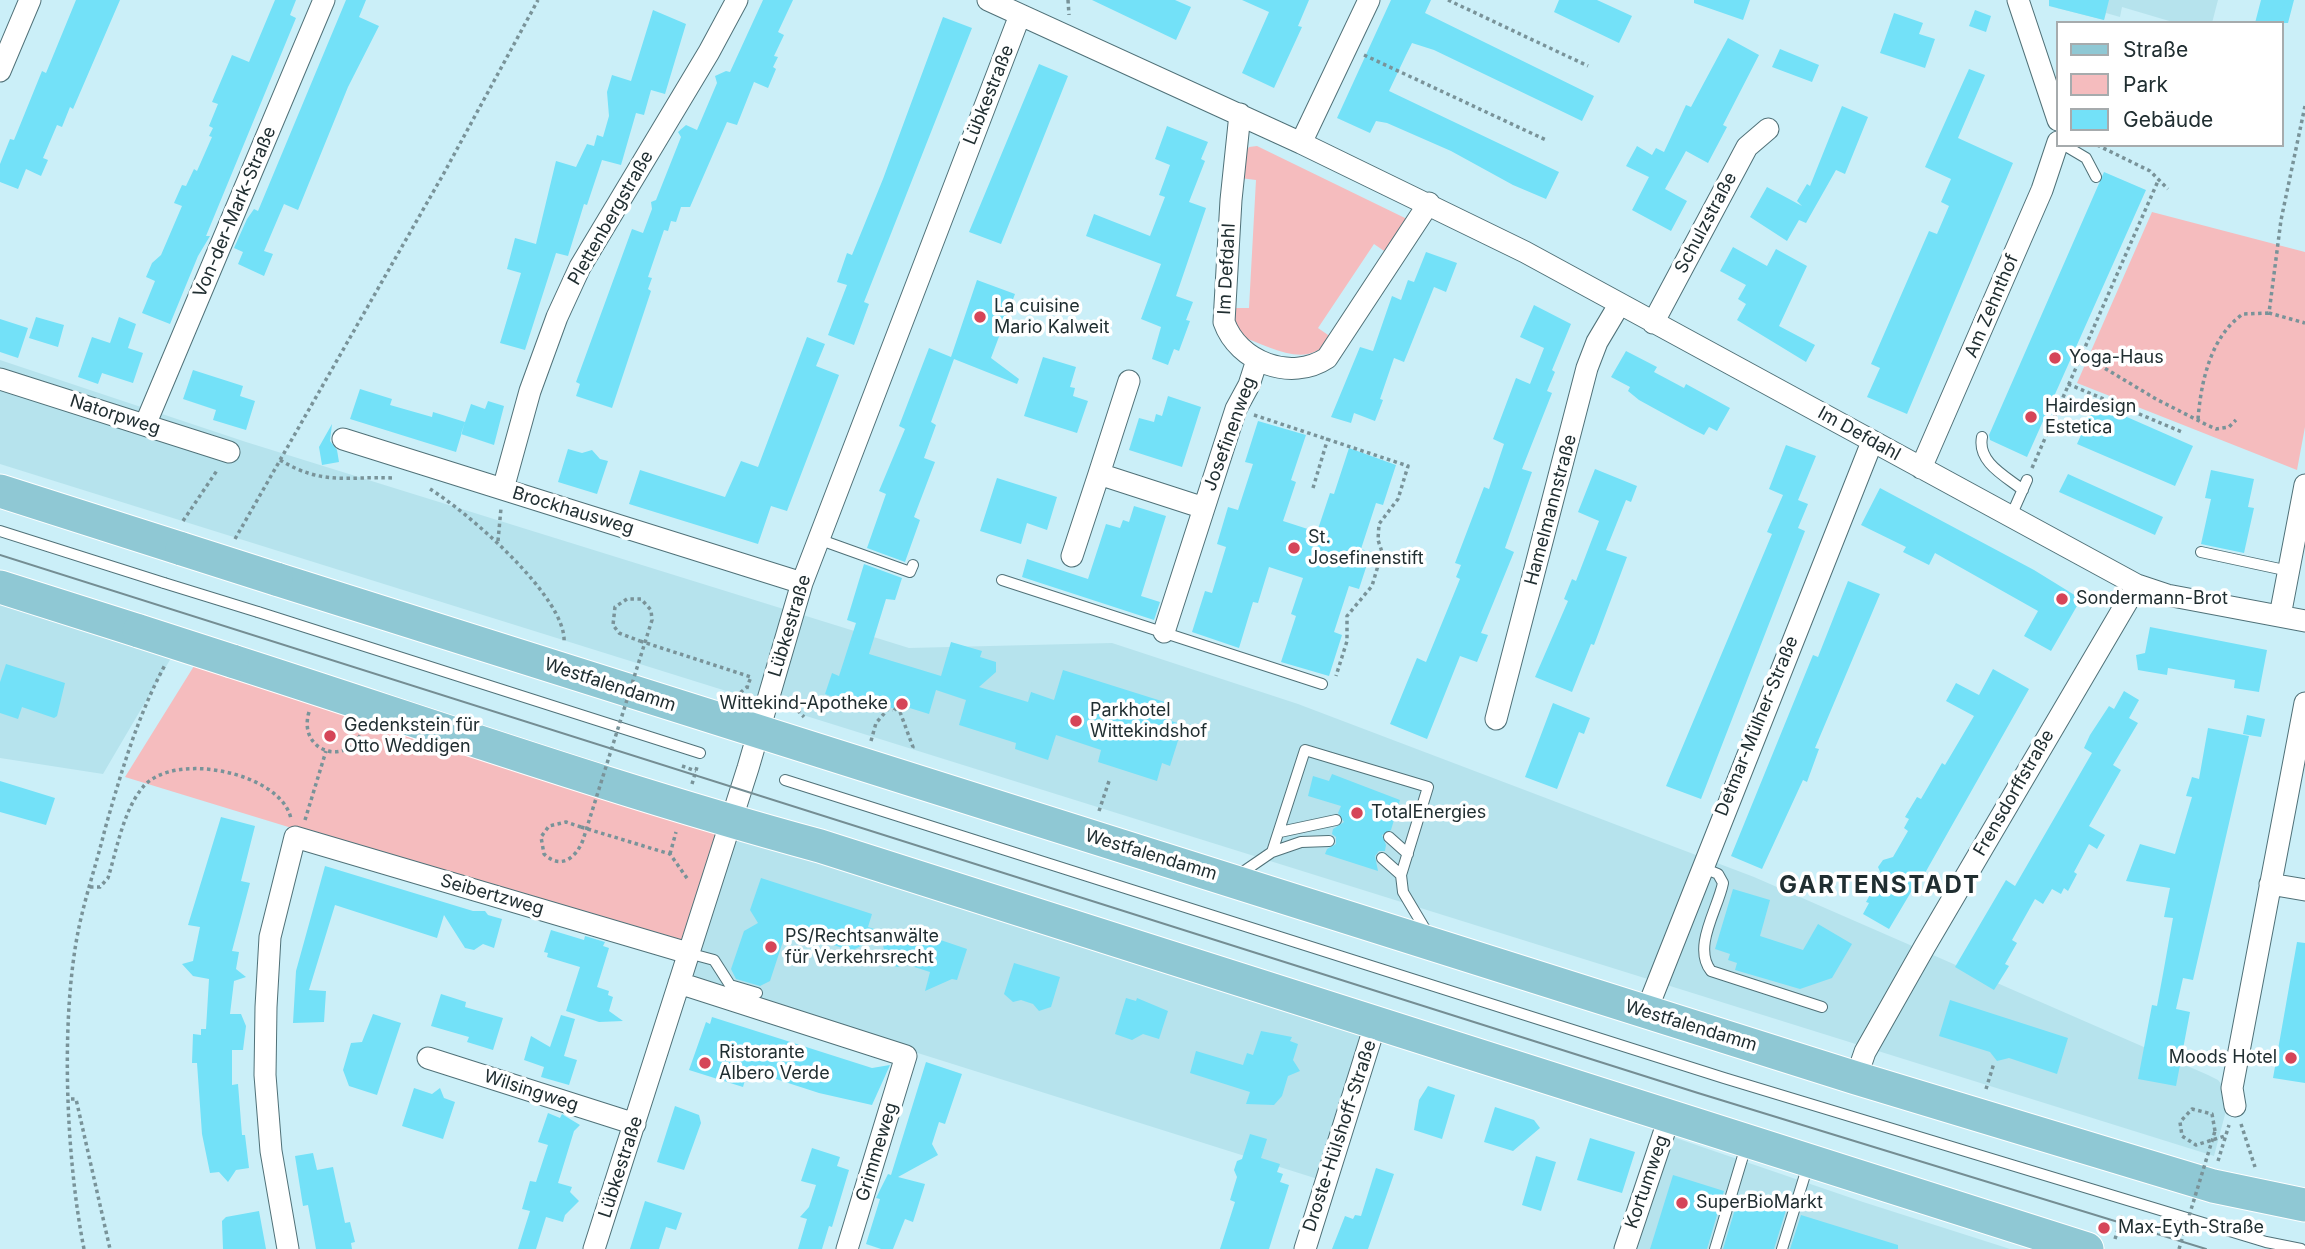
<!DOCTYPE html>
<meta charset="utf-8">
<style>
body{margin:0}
#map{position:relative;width:2305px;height:1249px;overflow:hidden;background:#cbeff8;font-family:Inter,sans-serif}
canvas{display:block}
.legend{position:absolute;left:2056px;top:21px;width:228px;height:126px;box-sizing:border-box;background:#fff;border:2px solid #a6abad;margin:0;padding:9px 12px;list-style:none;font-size:21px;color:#202e31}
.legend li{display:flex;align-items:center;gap:14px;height:35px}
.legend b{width:35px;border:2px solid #a6abad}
</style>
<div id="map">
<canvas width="2305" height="1249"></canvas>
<ul class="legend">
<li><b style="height:9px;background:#8fc8d4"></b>Straße</li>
<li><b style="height:19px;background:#f5bcbe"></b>Park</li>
<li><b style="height:19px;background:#73e1f8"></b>Gebäude</li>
</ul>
</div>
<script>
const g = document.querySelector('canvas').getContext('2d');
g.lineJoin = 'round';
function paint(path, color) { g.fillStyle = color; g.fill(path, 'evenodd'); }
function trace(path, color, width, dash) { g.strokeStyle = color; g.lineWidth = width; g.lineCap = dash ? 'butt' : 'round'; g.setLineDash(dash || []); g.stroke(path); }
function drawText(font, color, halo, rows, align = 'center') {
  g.font = font + ' Inter,sans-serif'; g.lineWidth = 7; g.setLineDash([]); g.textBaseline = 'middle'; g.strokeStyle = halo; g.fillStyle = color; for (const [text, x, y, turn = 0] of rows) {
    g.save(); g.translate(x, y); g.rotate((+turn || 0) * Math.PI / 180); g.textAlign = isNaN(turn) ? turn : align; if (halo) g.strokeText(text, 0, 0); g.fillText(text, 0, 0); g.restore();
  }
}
const built = new Path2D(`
 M2059,0h159l-6,23h-36l-54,-16 -2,10 -14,-4 -2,7 -47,-12z
 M0,360l246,82 663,206 203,-5 186,61 456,173 454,198 10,5 8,10 2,13 -14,53 -2214,-692z
 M0,601l174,52 -71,121 -103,-16z
 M733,834l635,198 -47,148 -635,-200z
 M1670,1136l193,66 147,47h-380z`);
const green = new Path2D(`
 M1257,146l150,73 -20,34 -13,-9 -56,84 13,9c-22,35 -60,9 -92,-1l-4,-6 -2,-22h16l7,-128 -16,-2 3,-21 6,-10z
 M2152,212l153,40v175l-8,43 -220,-87z
 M199,658l525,167 -40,123 -559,-171z`);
const building = new Path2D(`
 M76,0h44l-47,109 -3,-2 -8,20 -5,-2 -14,33 5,2 -7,16 -15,-7 -8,20 -18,-7v-18l10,-25 4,1 28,-69 4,2z
 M275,0h21l-6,15 6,3 -90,218h4l-12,20 -28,68 -28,-11 13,-32 -9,-4 6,-14 9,-8 21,-49 -8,-3 8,-18 4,1 8,-17 3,2 15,-34 -3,-1 4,-8 -4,-2 9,-22 -6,-2 20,-47 17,7z
 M346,0h20l-7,17 20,9 -31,61 -50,123 -14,-6 -20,47 9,3 -9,22 -26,-12 5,-12 -9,-4 13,-29 7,-10 4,2z
 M763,0h30l-15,32 6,3 -10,21 4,1 -5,10 3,2 -8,19 -14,-6 -17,43 -10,-3 -37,85h-9l-5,15 -5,-1 -3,10 -4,-1 -16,47 4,1 -4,11 3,2 -39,117 -36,-12 4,-12 -4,-2 56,-153 11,4 9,-24 -1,-7 5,-2 25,-63 -3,-5 8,-7 11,5 20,-47 -2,-7 11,-5 4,1z
 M1092,0h83l16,7 -15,33z
 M1242,0h67l-11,26 4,1 -28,61 -32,-15 27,-61z
 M1391,0h40l-6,13 169,83 -12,25 -148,-71 -22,-7 -6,12 -17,36 170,81 -13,27 -33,-14 -62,-34 -64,-28 -11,-2 -6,12 -33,-15z
 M1559,0h38l35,16 -13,27 -65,-31z
 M1694,0h56l-7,20 -49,-17z
 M2049,0h60l-5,20 -55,-14z
 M2261,0h33l-6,23h-33z
 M653,10l33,14 -21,70 -14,-4 -7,25 -8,-2 -15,52 -19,-5 -15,45 -3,-1 -16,52 -12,-3 -31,97 -25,-7 21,-70 -14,-4 8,-31 21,6 20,-83 20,6 11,-23 7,2 3,-11 6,2 6,-21 -2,-24 5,-17 19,6z
 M1975,10l16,6 -5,16 -17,-6z
 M1894,13l29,10 -4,11 16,5 -10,29 -45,-15z
 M943,17l29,11 -108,274 5,2 -15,41 -26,-10 19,-50 -10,-3 10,-29 5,2 31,-76z
 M1728,38l31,17 -36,70 4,2 -19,36 -22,-12 -21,38 22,12 -16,30 -39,-21 17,-33 -23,-11 11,-20 15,9 4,-7 8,4 22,-47 5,2z
 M1780,49l39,16 -7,17 -40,-15z
 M1039,64l29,12 -67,168 -32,-12z
 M1969,69l16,6 -27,63 55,25 -106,251 -40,-17 13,-29 -9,-4 58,-133 8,3 12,-28 -8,-4 10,-23 -26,-12z
 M1842,106l26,11 -23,57 -9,-4 -30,53 -7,-3 -12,21 -37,-24 17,-30 35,19 -5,-5 10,-17 3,2z
 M1167,126l41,16 -7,17 4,2 -16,41 17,6 -30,88 17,6 -7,18 4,1 -11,30 -5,-2 -6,16 -16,-6 9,-32 -20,-8 20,-55 -75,-28 8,-22 56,22 15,-39 -6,-2 11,-30 -15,-6z
 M2104,172l42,18 -119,267 -37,-17 -1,-5z
 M1733,247l34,19 9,-17 31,17 -28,60 36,19 -9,17 -69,-42 9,-16 -8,-5 8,-14 -26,-14z
 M1426,252l31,11 -11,29 -12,-5 -30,75 -10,-4 -14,41 3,1 -8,21 -21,-8 -3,10 -20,-6 29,-70 13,4 19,-55 9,4 7,-20 6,2z
 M977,280l38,14 -24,64 28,21 -2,5 -63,-25 -23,63 5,3 -12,33 11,4 -21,55 6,3 -15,42 -38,-14 19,-54 -7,-3 26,-62 -6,-3 30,-78 22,9z
 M1534,305l37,19 -19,46 3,2 -8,19 5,2 -30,76 10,3 -27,76 9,4 -33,81 7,2 -11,27 -17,-6 -33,83 -37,-15 27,-66 9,4 34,-83 -4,-2 5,-12 -6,-2 29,-76 5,2 15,-45 -11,-5 23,-61 14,6 14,-36 -24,-11z
 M36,317l28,8 -6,22 -29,-9z
 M119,317l17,7 -8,24 15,5 -10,30 -31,-10 -4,11 -20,-7 14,-40 18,6z
 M0,319l28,9 -10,30 -18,-6z
 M807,337l18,7 -9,22 23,9 -52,136 -16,-5 -13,38 -129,-40 11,-34 85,27 16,-36 17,6z
 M1626,351l31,16 -3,5 30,16 2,-4 44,24 -13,23 -8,-4 -5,8 -14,-7 -51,-28 -11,-9 2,-4 -19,-10z
 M1043,357l33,10 -6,20 5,1 -2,8 15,5 -11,32 -53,-17z
 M193,370l50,16 -3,10 15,5 -9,29 -33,-10 3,-10 -33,-11z
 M360,389l32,10 -2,6 42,12 1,-5 32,10 -9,30 -106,-33z
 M1168,396l33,11 -19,60 -53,-17 10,-32 15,4 2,-8 6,2z
 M488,401l16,5 -10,39 -33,-11 10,-30 14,5z
 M2095,403l98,43 -18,40 -98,-42z
 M1258,421l48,14 -15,45 5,2 -13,39 34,11 13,-39 4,1 15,-46 47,17 -13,40 -7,-2 -15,46 10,3 -12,37 -10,-3 -15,46 8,3 -13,41 -48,-14 15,-46 -5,-2 12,-36 -34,-11 -11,36 -5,-1 -14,46 -47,-16 13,-41 7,2 14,-46 -9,-3 11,-37 10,3 15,-46 -8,-2z
 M332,424l-2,17 7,9 2,12 -17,3 -3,-18z
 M1786,445l30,11 -18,44 10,4 -10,24 7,3 -104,268 -35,-13 106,-252 -5,-2 16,-37 -14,-6z
 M568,449l14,4 10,-3 8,9 8,2 -11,33 -39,-12z
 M1595,469l42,17 -6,16 -5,-2 -20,50 21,7 -33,88 -3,-1 -19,48 -37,-15 33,-76 -4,-2 8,-20 4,2 23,-60 -21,-9z
 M2211,470l43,9 -6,28 6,1 -10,45 -43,-9 10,-45 -6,-1z
 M2068,474l95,43 -8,18 -96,-43z
 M997,478l60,19 -10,33 -20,-7 -6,21 -41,-13z
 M1880,488l154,82 47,29 -30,52 -27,-15 14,-25 -103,-58 -6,12 -26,-13 3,-5 -45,-22z
 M1134,506l32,10 -25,80 19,6 -6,18 -132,-43 5,-18 61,20 18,-55 14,4 3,-8 6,2z
 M864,564l38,14 -7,22 -9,-1 -17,55 72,22 10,-34 31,9 -2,6 16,5v10l-17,15 49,15 3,-10 23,8 9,-30 108,34 -5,15 17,6 -13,41 -8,-3 -5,18 -59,-19 3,-12 -45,-15 -8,25 -33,-11 1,-6 -57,-18 7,-25 -30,-10 -7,24 -29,-9 -2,5 -27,-9 -3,9 -43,-16 7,-21 7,3 17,-53 -9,-3z
 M1848,581l32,13 -65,154 4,1 -12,33 -4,-2 -41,89 -31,-13 82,-201 5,2z
 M2150,627l117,23 -8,42 -25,-4 1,-8 -67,-12 -1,7 -29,-5 -2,-15 9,-2z
 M6,664l59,19 -8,33 -3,2 -32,-11 -4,12 -18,-6v-31z
 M1993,669l36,20 -113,200 -5,3 -22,37 -26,-15 6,-11 -3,-1 15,-28 -3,-7 5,-7 10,-3 15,-26 -4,-3 5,-9 -4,-2 12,-20 4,2 21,-36 3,2 29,-49 -28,-15 10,-18 23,12z
 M2124,691l15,9 -10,18 9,5 -25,42 8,5 -32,56 16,9 -8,14 -8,-5 -15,28 3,2 -9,17 -4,-3 -3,6 -9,-5 -9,15 -8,-5 -23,41 5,3 -12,21 4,2 -15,24 -39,-23 51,-87 9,6 77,-133 -8,-5 6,-13 19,-29 5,3z
 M1553,703l37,15 -6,16 -5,-2 -22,57 -32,-12z
 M2247,715l18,4 -4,18 -18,-3z
 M2208,728l41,8 -56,244 -10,-2 -7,31 14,3 -14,74 -38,-7 14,-74 5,1 6,-32 10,-56 -9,-1 6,-29 -44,-7 14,-37 35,10 17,-57 -6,-1 6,-19 7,2z
 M1332,774l68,26 -9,30 -9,5 4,10 -1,6h-6l-4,5 3,15 -53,-17 2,-5 9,-5v-7l-4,-3 1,-5 11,-7 -6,-9 3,-7 -33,-10 5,-20 16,5z
 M0,781l55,17 -9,27 -46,-13z
 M221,817l34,9 -14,55 9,2 -18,68 7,1 -3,17 10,8 -12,4 -4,33h11l5,12 -3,24h-11v35l6,-1 4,51h3l4,33 -13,2 -8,12 -9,-10 -9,1 -8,-39 -5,-71h-5l1,-29 8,1v-6h5l3,-50 -16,-3 -11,-12 11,-3 7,-34 -12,-2z
 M325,866l148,45h12l3,4 14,4 -8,29 -11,-4 -9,6 -9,-2 -21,-33 -7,23 -102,-33 -26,85 17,1 -2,31 -31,1 3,-52z
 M761,878l111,36 -4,13 48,16 4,-10 47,16 -10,31 -5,-1 -27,12 5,-19 -28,-9 -4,4 -11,-3 -6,-28 -30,15 -64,-22 -17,52 -10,5 -24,-7 -5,-10 13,-38 14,-8 -8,-13z
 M1733,889l37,11 -10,36 43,14 15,-26 34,20 -20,34 -32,11 -65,-19 2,-7 -9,-3 2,-6 -15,-5z
 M551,930l33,10 1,-4 20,6 -2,4 6,2 -12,39 12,4 -1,4 5,2 -4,14 14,10 -24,1 -33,-11 14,-44 -33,-10 1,-4 -4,-1z
 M2297,942l8,1v140l-32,-5z
 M1014,963l46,14 -9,30 -12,4 -6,-7 -12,-4 -8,2 -9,-8z
 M441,994l25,8 -1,5 38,11 -10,32 -26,-8 2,-5 -38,-11z
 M1126,998l10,3 1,-3 31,13 -9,28 -16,-5 -11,6 -17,-6z
 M1950,1000l118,38 -11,36 -48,-16 -12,3 -7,-9 -51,-16z
 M373,1014l28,9 -24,72 -28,-9 -6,-16 8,-27 11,-1z
 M561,1015l14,4 -11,37 13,4 -8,25 -28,-8 3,-10 -20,-7 7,-24 19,11z
 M712,1017l160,51 18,-3 -18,40 -53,-12 -71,-23 -5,17 -54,-17 17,-48 4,2z
 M1261,1031l31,6 -2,4 8,3 -5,16 7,11 -12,5 -6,20 -8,9 -28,-1 4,-12 -60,-19 6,-22 47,14 4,-12 6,2z
 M926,1062l36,12 -17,50 -6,-2 -7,22 6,11 -40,22 27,7 -12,38 -8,-3 -12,30h-12l-15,-5 14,-45 -4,-1 12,-24 3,1z
 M1428,1086l27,9 -13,44 -28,-9 5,-30z
 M414,1088l18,6 8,-6 4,10 11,4 -12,37 -41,-13z
 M675,1106l24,9 2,8 -17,47 -27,-8z
 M1495,1107l39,13 6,8 -27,23 -29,-9z
 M548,1113l12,5 2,-4 3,2 15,9 -6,6 -16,52 14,4 -2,5 9,9 -14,14 -2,7 -17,-5 -10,32h-18l12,-38 -8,-2 8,-28 6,1 12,-37 -10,-3z
 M1250,1134l17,5 -6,19 19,6 -3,8 6,2 -3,8 9,3 -20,64h-49l15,-47 -5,-2 7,-23 -3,-7 3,-9 5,-2z
 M1590,1138l45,14 -13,41 -45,-13z
 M812,1148l28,9 -3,9 12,4 -17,57 -3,-1 -7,23h-24l9,-30 -7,-2 9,-10 7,-22 -15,-4z
 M313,1153l4,17 16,-3 12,56 5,-1 5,20 -4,1 1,6h-36l-8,-44 -5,1 -8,-50z
 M1536,1156l20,6 -15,49 -19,-6z
 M1376,1168l18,6 -26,75h-36l13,-33 8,3 2,-4 6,1z
 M1673,1175l51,16 -17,58h-57z
 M1739,1196l47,14 -12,39h-51z
 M645,1201l37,12 -6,17 -10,-3 -7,22h-29z
 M259,1211l7,38h-43l-1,-28 4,-4z
 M1801,1215l97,30v4h-108z`);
const path = new Path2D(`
 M1068,0l1,15
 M1448,0l140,66
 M1364,55l182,85
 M2305,106l-24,114 -12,93 36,10
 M2097,145l53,26 18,18
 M2081,354l75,45 51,26 9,4 13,-2 7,-7
 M2068,384l114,48
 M1254,415l154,51 -10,33 -19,25 -1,16 4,12 -10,34 -25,30v25l-11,35
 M2198,419c3,-38 13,-83 45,-105l26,-1
 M280,460c43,26 67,16 113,18
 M2032,468l126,-287
 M1313,488l15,-50
 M430,489c36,22 138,109 134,154
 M183,521l35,-52
 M235,539l209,-366 94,-173
 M498,541l3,-33
 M640,641l111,36 -4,10 4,1
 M735,697l12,-10
 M788,700l16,17
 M894,708l6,4 13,35 -2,4
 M309,712c-12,40 39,56 53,19
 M871,741l5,-18 12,-14 5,1
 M682,766l14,5
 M692,784l5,-17
 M1099,811l10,-30
 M305,820l21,-69
 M581,827l89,27 19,27
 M670,854l6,-22
 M90,887h10l8,-9c9,-29 15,-67 35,-91 31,-37 139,-14 148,32
 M1986,1089l8,-26
 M71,1099h5l34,150
 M2241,1124l14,43
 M2215,1131l-3,-17 -20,-5 -12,13 2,14 14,9 29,-9
 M2218,1161l11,-36
 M2115,1239l8,-25
 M84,1249c-18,-91 -24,-231 -5,-322 7,-33 18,-65 26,-98 16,-56 32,-112 60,-164`);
const service = new Path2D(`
 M2064,145l22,13 10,19
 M1982,437c-5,25 23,39 41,53
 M2011,516l16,-36
 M0,531l164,52
 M818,539l92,33 3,-7
 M2201,552l88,19
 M1002,580l320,104
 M258,612l442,141
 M785,780l939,298 542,164 35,7
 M1280,832l56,-12
 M1389,837l19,17
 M1272,852l29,-10 28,-1
 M1382,858l19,17
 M1701,867l17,7 5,9c-5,26 -31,64 -12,88l111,36
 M1237,876l35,-24 33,-102 123,37 -27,88 2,17 25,42
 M688,953l26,7 16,25 27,8
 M1715,1249l31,-103
 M1782,1249l26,-84`);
const minor = new Path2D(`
 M988,0l313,143 224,109 612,333 30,10 138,26
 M2018,0l40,120
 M0,71l30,-71
 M1240,114l-9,86 -7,122c14,40 67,60 103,36l102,-155
 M1301,143l68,-143
 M1653,323l94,-176 21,-18
 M0,379l229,73
 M1129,381l-30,93 105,34
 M145,425l179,-425
 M343,439l459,144
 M1921,468l121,-278 16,-48
 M503,489l27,-98 27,-74 23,-50 129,-215 28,-52
 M1072,556l27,-82
 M2280,616l25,-131
 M1164,632l72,-223 13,-24 8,-25
 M1496,719l91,-351 10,-26 22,-37
 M2270,884l35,6
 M679,983l227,73 -59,193
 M1646,1012l226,-570
 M428,1058l207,66
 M1856,1078l9,-26 60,-106 212,-361
 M2235,1106l-3,-18 73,-385
 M288,1249l-17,-98 -6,-76 1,-68 4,-70 25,-100 393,116
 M594,1249l154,-481 54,-185 218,-568
 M1305,1249l71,-227
 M1625,1249l45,-134`);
const primary = new Path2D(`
 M0,491l182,58
 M276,579l1580,499 357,108 92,19
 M0,587l139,44
 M232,661c196,63 389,131 588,185l1267,403`);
const tram = new Path2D(`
 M0,555l1698,538 508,156`);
const pathBridge = new Path2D(`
 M581,827l-15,-5 -17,4 -8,11 3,17c17,16 32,4 39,-14l69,-220 -1,-10 -10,-11h-14l-12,8 -2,18 6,8 21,8
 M2179,1249l36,-118`);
const serviceBridge = new Path2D(`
 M164,583l94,29`);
const primaryBridge = new Path2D(`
 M182,549l94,30
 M139,631l93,30`);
const markers = [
 [980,317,7,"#d54558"],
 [2055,358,7,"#d54558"],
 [2031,417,7,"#d54558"],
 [1294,548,7,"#d54558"],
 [2062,599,7,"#d54558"],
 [902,704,7,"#d54558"],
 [1076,721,7,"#d54558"],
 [330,736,7,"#d54558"],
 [1357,813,7,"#d54558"],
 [771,947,7,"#d54558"],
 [2291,1058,7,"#d54558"],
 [705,1063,7,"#d54558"],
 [1682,1203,7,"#d54558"],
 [2104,1228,7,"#d54558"]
];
const streetNames = [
 ["Lübkestraße",989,95,-68],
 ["Von-der-Mark-Straße",235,212,-67],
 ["Plettenbergstraße",611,218,-60],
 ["Schulzstraße",1706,223,-62],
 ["Im Defdahl",1227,269,-87],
 ["Am Zehnthof",1992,306,-67],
 ["Natorpweg",115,415,18],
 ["Josefinenweg",1230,434,-70],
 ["Im Defdahl",1859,434,29],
 ["Hamelmannstraße",1551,510,-75],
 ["Brockhausweg",573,511,17],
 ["Lübkestraße",790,626,-73],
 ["Westfalendamm",610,685,18],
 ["Detmar-Mülher-Straße",1757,726,-68],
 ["Frensdorffstraße",2014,793,-60],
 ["Westfalendamm",1151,855,17],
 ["Seibertzweg",492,895,16],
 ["Westfalendamm",1691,1026,17],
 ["Wilsingweg",531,1091,18],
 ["Droste-Hülshoff-Straße",1340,1136,-72],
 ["Grimmeweg",877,1152,-73],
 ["Lübkestraße",621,1167,-72],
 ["Kortumweg",1647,1182,-71]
];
const poiNames = [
 ["La cuisine",994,307],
 ["Mario Kalweit",994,328],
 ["Yoga-Haus",2069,358],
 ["Hairdesign",2045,407],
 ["Estetica",2045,428],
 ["St.",1308,538],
 ["Josefinenstift",1308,559],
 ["Sondermann-Brot",2076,599],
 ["Wittekind-Apotheke",888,704,"right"],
 ["Parkhotel",1090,711],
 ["Wittekindshof",1090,732],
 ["Gedenkstein für",344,726],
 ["Otto Weddigen",344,747],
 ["TotalEnergies",1371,813],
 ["PS/Rechtsanwälte",785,937],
 ["für Verkehrsrecht",785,958],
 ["Ristorante",719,1053],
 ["Albero Verde",719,1074],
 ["Moods Hotel",2277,1058,"right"],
 ["SuperBioMarkt",1696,1203],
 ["Max-Eyth-Straße",2118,1228]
];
const districtNames = [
 ["GARTENSTADT",1880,886]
];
paint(built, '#b6e3ed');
paint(green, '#f5bcbe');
paint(building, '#73e1f8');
trace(service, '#507178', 12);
trace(minor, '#507178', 23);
trace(primary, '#fff', 35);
trace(path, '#799399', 3.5, [3.5, 3.5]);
trace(service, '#fff', 10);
trace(minor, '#fff', 21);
trace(primary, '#8fc8d4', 33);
trace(tram, '#748d93', 2);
trace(serviceBridge, '#507178', 12, []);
trace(primaryBridge, '#fff', 35, []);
trace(pathBridge, '#799399', 3.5, [3.5, 3.5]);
trace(serviceBridge, '#fff', 10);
trace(primaryBridge, '#8fc8d4', 33);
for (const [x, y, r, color] of markers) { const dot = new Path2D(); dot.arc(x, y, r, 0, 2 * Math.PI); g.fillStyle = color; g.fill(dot); trace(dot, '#fff', 2.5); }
drawText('18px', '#202e31', '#fff', streetNames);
drawText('18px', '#202e31', '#fff', poiNames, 'left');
g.letterSpacing = '2px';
drawText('bold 24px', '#202e31', '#fff', districtNames);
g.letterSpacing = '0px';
</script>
